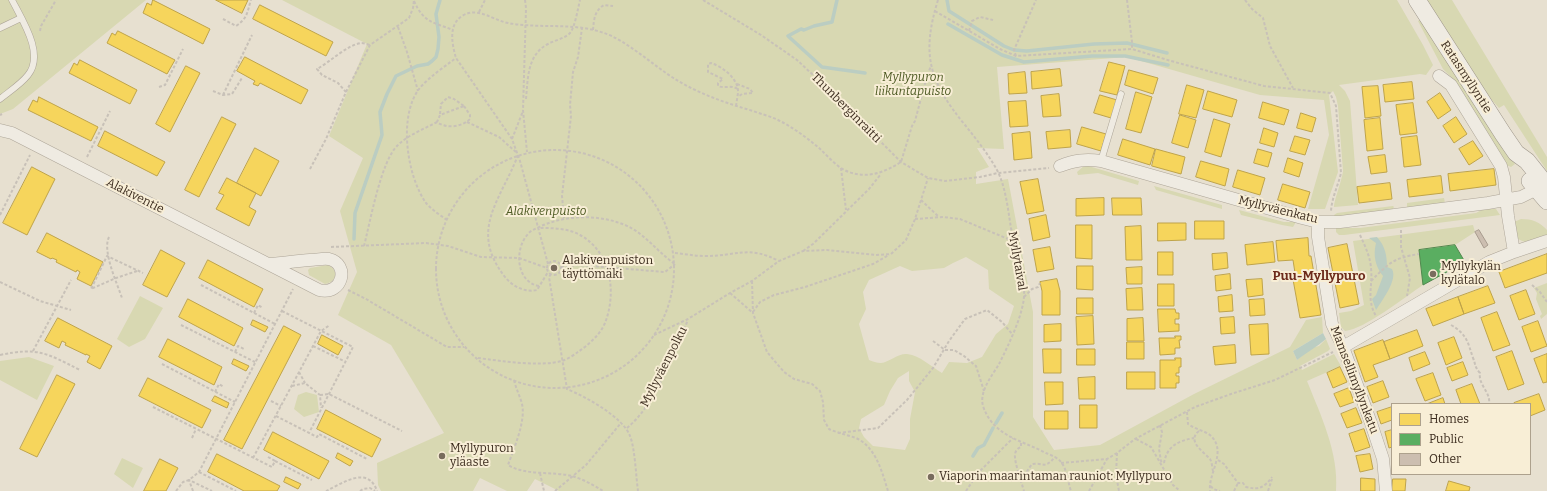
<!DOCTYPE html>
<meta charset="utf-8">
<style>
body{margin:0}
#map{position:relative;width:1547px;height:491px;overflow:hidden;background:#e7e0d0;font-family:Bitter,serif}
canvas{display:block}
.legend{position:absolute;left:1391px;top:403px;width:140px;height:72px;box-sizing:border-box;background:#f8eed6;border:1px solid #ada18d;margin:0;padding:5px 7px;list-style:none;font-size:12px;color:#3d2d1f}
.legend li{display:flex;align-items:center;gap:8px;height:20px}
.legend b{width:20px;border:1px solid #ada18d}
</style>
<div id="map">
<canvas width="1547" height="491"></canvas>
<ul class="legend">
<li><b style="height:11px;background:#f6d55c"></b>Homes</li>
<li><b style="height:11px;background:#5aae61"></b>Public</li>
<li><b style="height:11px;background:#ccbeb0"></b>Other</li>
</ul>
</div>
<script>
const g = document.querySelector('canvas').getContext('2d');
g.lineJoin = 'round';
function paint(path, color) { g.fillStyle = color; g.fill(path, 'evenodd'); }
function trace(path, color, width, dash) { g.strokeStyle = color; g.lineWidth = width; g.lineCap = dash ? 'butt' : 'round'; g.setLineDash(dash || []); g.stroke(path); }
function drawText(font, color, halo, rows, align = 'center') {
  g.font = font + ' Bitter,serif'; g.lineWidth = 4; g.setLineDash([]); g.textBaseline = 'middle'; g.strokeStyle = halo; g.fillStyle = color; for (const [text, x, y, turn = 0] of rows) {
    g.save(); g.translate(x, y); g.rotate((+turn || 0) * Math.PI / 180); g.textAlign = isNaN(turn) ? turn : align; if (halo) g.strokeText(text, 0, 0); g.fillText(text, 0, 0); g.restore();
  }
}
const green = new Path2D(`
 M0,0h146l-133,109 -13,5z
 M282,0h1115l26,45 10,20 -7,10 -6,-1 -81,11 6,6 5,10 8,104 -24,2c0,-6 8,-27 9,-36l-5,-65 -2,-9 -3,-6 -4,4 9,77 -13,37h-17l21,-74 -5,-35 -64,-5 -133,-38 -130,10 7,82 -27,-1 12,19 -13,5v12l32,-5 25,133v105l21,33 46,-5 94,-51 96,-47 16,-27 16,-3 1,16 -30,18 4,9 14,-12 8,-2 7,-7 4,10 -2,2 -28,15 2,4 32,-16 7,12 -34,15c14,35 32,72 29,110h-777l-24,-12 -8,12h-20l-27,-13 -7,13h-92l-3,-6 -1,-22 67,-30 -53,-88 -53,-30 19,-43 -17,-61 23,-53 -34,-22 38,-92zM966,257l22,13 1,19 25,17 -6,18 -12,10 -14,23 -15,6 -18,-1 -7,11c-12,-7 -21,-17 -35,-19 -8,-1 -18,8 -26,9 -4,0 -9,-2 -12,-3l-10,-36 7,-15 -3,-17 6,-12 31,-14 12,5 32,-3 9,-5zM909,371v10l6,11 -5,27v20l-5,11 -32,-4 -9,-9 -5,-9 2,-9 23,-14 6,-14 8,-13z
 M1424,0h28l95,157v14l-43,-66 -5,3 -17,-19z
 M1421,19l94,145 -4,3 -7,-3 -2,-6 -52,-82 -7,-7 -25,-48z
 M1085,165l54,16 -1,4 -40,-12 -20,2 -1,-3z
 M1154,186l68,19v4l-66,-19z
 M1444,198l1,5 -38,5v-5z
 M1393,206l1,1 -2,3 -57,7 -1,-2 3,-2z
 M1485,208l11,1 4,6 -156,20h-5l-3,-3v-5l9,1h15l116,-15z
 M1239,210l45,12h12l-3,5 -11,-2 -41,-10z
 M1521,219c11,0 19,3 26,11v5c-11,5 -20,11 -30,3l-3,-16z
 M1473,225l2,7 -20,13 -36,5 4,35c-18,12 -58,44 -78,46l-4,-4 -2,-14 12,-2 13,-6 -11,-64z
 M328,265c11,5 9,17 -3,19l-16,-9 -1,-5 2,-2z
 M1547,283v31l-6,5 -1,-3 2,-2 -6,-15 1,-6 -3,-5z
 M140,296l23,12 -18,31 -16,8 -12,-8z
 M29,357l25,9 -17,34 -37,-20v-19z
 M306,392l11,3 2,17 -15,5 -10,-8 4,-14z
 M122,458l21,10 -10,20 -19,-14z`);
const water = new Path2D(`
 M1377,237c8,9 10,18 10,30l5,2c6,11 -10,31 -16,41l-4,-11 4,-4 7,-19c-8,-10 -10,-21 -7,-33l-7,-5z
 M1323,333l3,6c-9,8 -19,13 -29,21l-4,-9z`);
const homes = new Path2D(`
 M153,0l57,29 -7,15 -60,-31 4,-10 4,2z
 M216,0h32l-6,13z
 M260,5l73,37 -7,14 -73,-37z
 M118,31l57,29 -8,14 -60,-31 5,-10 3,2z
 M245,57l63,33 -7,14 -41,-21 -2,3 -5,-2 2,-3 -18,-10z
 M80,60l57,30 -7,14 -61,-31 5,-10 3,2z
 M1109,62l16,4 -8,29 -17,-4z
 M186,66l14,7 -30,59 -14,-8z
 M1060,69l2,17 -30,3 -1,-17z
 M1129,70l29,8 -5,16 -28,-9z
 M1025,72l2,21 -18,1 -1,-20z
 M1412,82l2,17 -29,3 -2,-17z
 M1187,85l17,5 -8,28 -17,-4z
 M1378,86l3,30 -16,2 -3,-31z
 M1208,91l29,9 -5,17 -29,-8z
 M1136,92l16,5 -11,36 -15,-4z
 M1440,93l11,17 -13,9 -11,-17z
 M1059,94l2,22 -18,1 -2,-21z
 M1100,95l17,5 -6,18 -17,-5z
 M39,97l59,30 -7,14 -63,-31 5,-10 4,2z
 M1026,101l2,25 -18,1 -2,-25z
 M1263,102l26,8 -5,15 -25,-7z
 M1413,103l4,30 -17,2 -4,-30z
 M1301,113l15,5 -4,14 -15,-4z
 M1180,115l16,5 -8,28 -16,-5z
 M222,117l14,7 -37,73 -14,-7z
 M1456,117l11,17 -13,9 -11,-17z
 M1380,118l3,31 -16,2 -3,-31z
 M1214,119l16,5 -9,33 -16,-5z
 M1082,127l24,7 -5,17 -24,-7z
 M1264,128l14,5 -4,14 -14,-4z
 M1070,130l1,17 -23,2 -2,-17z
 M105,131l60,31 -8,14 -59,-30z
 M1030,132l2,26 -18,2 -2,-26z
 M1295,136l15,4 -5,15 -15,-4z
 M1417,136l4,29 -17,2 -3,-29z
 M1123,139l32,10 -5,16 -32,-10z
 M1473,141l10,15 -14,9 -10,-16z
 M255,148l24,13 -18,35 -24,-13z
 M1156,149l29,8 -4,17 -29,-8z
 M1258,149l14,4 -4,14 -14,-4z
 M1385,155l2,17 -16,2 -3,-17z
 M1288,158l15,5 -4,14 -15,-5z
 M1201,161l28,8 -4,17 -29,-9z
 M32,167l23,12 -28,56 -24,-12z
 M1494,169l2,16 -46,6 -2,-17z
 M1238,170l27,8 -5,17 -27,-8z
 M1441,176l2,17 -34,4 -2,-17z
 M227,178l29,15 -7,14 7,4 -7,15 -33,-17 8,-14 -5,-2z
 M1038,179l6,32 -17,3 -7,-32z
 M1390,183l2,16 -33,4 -2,-16z
 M1283,184l27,8 -5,16 -27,-8z
 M1104,198v17l-28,1v-17z
 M1112,198h29l1,17h-29z
 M1046,215l4,22 -17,4 -4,-22z
 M1195,221h29v18h-29z
 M1158,223h28v17l-28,1z
 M1076,225h16v34l-16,-1z
 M1141,226l1,34h-16l-1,-33z
 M47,233l56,29 -12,24 -14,-7 3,-7 -3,-2 -1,2 -20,-10 1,-2 -5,-2 -1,1 -14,-7z
 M1308,238l1,18h2l10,59 -21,3 -8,-44 3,-1 -2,-13 -15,1 -2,-20z
 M1273,242l2,20 -28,3 -2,-20z
 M1347,244l12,60 -19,4 -12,-60z
 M1050,247l4,22 -17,3 -4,-22z
 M161,250l24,13 -18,34 -24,-12z
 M1158,252h15v23h-15z
 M1227,253l1,15 -15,2 -1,-16z
 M1547,254v19l-42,15 -6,-16z
 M208,260l55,29 -9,18 -55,-29z
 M1077,266h16v24l-16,-1z
 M1142,267v17h-15l-1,-16z
 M1230,274l1,15 -15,2 -1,-15z
 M1057,279l3,12v24h-18v-24l-2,-9z
 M1262,279l1,16 -15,2 -2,-17z
 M1158,284h16v22h-16z
 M1488,286l7,17 -31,11 -6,-17z
 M1142,288l1,22h-16l-1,-21z
 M1526,290l9,24 -16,6 -9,-24z
 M1232,295l1,16 -14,1 -1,-15z
 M1458,297l6,17 -31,12 -7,-17z
 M1077,298h16v16h-16z
 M188,299l55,29 -9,18 -55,-29z
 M1264,299l1,16 -15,1 -1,-16z
 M1158,309h17l1,4h3v6h-4v5h4v7l-20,1z
 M1497,312l13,33 -17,6 -12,-33z
 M1093,316l1,28 -17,1 -1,-28z
 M1234,317l1,16 -14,1 -1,-16z
 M58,318l54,28 -12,23 -13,-7 3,-6 -4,-2v1l-21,-10 1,-2 -4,-2 -3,7 -14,-7z
 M1143,318l1,23h-17v-22z
 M253,320l15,7 -3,5 -14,-7z
 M1538,321l9,25 -16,6 -9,-25z
 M1061,324v17l-17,1v-17z
 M1268,324l1,30 -18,1 -2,-30z
 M284,326l17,9 -59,114 -18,-9z
 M1417,330l6,16 -33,13 -6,-17z
 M322,335l21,11 -5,9 -20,-11z
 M1175,336h6v4h-2l1,8h-5v6l-15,1 -1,-17h16z
 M1454,337l8,21 -16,7 -8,-22z
 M168,339l54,28 -8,18 -55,-28z
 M1383,340l7,19 -17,6 5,12 -13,5 -11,-31z
 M1127,342h17v17h-17z
 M1235,345l1,18 -21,2 -2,-18z
 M1043,349h18v24h-17z
 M1077,349h18v16h-18z
 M1512,351l12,33 -16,6 -12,-33z
 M1425,352l5,12 -17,7 -4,-13z
 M1547,354v28l-4,1 -9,-24z
 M1175,358h6v9h-2v6h-3v3h3v7h-3v5h-16v-28h15z
 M234,359l15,7 -3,5 -14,-7z
 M1463,362l5,13 -16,6 -5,-13z
 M1340,367l7,15 -14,6 -6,-15z
 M1127,372h28v17h-28z
 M1433,373l8,22 -16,6 -9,-22z
 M57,375l18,9 -38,73 -17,-8z
 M1095,377v22h-16l-1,-21z
 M148,378l63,32 -9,18 -63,-32z
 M1383,381l6,16 -16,6 -6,-16z
 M1045,382h18v22l-17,1z
 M1472,384l8,20h-19l-5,-14z
 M1349,388l5,14 -14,5 -6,-13z
 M1539,394l6,16 -15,6v-12h-16v-1z
 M215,396l14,7 -2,5 -15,-7z
 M1443,398l2,6h-18z
 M1080,405h17v23h-17z
 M1392,407v13l-11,4 -4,-12z
 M1356,408l6,15 -15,5 -6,-14z
 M326,410l55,29 -9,18 -55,-28z
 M1045,411h23v18h-23z
 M1364,429l6,18 -15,5 -6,-18z
 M1392,430v17l-3,1 -4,-16z
 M273,432l56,29 -10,18 -55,-29z
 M338,453l15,8 -3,5 -14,-8z
 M217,454l63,32 -3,5h-33l-36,-19z
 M1370,454l3,15 -13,3 -4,-16z
 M160,459l18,9 -12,23h-22z
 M286,477l15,7 -3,5 -14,-7z
 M1361,478l14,1v12h-14z
 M1393,479h13l-1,12h-13z
 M1449,481l21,6 -1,4h-23z`);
const public = new Path2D(`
 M1455,245l10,17 -42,23 -4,-35z`);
const stream = new Path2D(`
 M837,0l-5,22 -18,4 -10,4 -3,-1 -13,7 34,31 43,6
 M947,0l2,11 55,35 10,4 13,1 67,-7 33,-1 40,10
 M948,24l54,31 22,7 68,-6h33l43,9
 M354,239l1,-26 27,-78 -2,-23 7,-18 9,-18 21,-10 11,-2 4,-3 4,-4 2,-8 1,-12 -3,-23 4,-14
 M996,423l6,-10
 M973,456l5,-8 6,-3 9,-17`);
const building = new Path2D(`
 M1479,230l9,15 -4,3 -9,-16z`);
const path = new Path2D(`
 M525,0l1,8 -3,102 4,42
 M703,0l58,35 36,25 30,28 74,74 27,16 17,3 35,-4 18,-4 51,-5
 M938,0c-17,55 -9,81 27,125 12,15 24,30 33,47 8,17 10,38 13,56 4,20 10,41 13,62 2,20 -16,56 -25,74 -7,12 -20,27 -16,42 10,30 38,34 63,47 5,2 12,5 15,9 6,7 7,21 10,29
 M1127,0l5,42v7
 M1245,0l7,9 11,9 7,28 23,42
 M414,1c10,22 19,21 39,29
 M935,11l65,38 16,7 116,-7 39,12 93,25 66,7 6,13 5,67c-3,13 -9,24 -10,38
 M479,12l6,-12
 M223,19l13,7c12,-8 11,-14 15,-26
 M398,27l9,25 11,39
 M593,30c1,-10 1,-19 11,-25l9,1
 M40,31l1,-5 15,-26
 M969,31l3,-10 8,-4 13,3
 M1016,56l-2,-6 22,-50
 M737,84l13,5 3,4 -11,1 -4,3
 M159,87l6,-2 18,-36
 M213,91l10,4 9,-1 10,-16
 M346,92l24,-47 39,-27 4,-10 1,-8
 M223,95l29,-60
 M526,99c2,-21 1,-44 22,-55 7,-4 16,-5 22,-11 5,-6 8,-25 10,-33
 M464,106l6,9v4c-8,8 -24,10 -33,3l3,-7z
 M736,106l2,-13c1,-14 -15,-26 -27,-30l-3,1v8l15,7 -5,4v3c7,3 14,-2 21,4
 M440,114l1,-10 7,-7 6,2 10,7
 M0,115l2,-1
 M467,122l32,15 18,16
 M512,139l11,-28
 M436 269a119 119 0 1 1 238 0a119 119 0 1 1-238 0Z
 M518,155c-17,45 -50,75 -13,122 7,9 20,16 32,13l11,-18
 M87,157l23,-46
 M841,168l5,42
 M310,169l16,-30 20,-47 -8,-9 -16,-8 -5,-6c13,-7 30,-24 44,-26 3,0 6,1 9,2
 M921,200l18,17
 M0,215l30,-60
 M564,218l-2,-22 9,-80 -1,-11 3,-33 5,-15 4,-29
 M915,219l28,-2 17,2 53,22
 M447,220c-7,-5 -15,-10 -21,-17 -19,-27 -28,-86 -7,-114 10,-12 25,-22 37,-31
 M1401,230v17l9,31 -3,18
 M1360,235c5,11 10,21 11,33 2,18 -5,31 5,48
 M109,237c-7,14 8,46 13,61
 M364,246c6,-23 17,-86 34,-101 10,-10 26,-16 39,-23
 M331,247l95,-4 22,3 33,11 38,1 28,10
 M803,251l10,-7 56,-55 12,-15
 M675,253c10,1 20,3 31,3 31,0 42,-11 73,5
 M547 268a7 7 0 1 1 14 0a7 7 0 1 1-14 0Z
 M548,264l-28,-103 -8,-22 -56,-81c-4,-14 -8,-33 6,-42 16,-10 30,4 46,7 32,6 65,-1 96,10 22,7 50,33 71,46 24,15 51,24 78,32 8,3 16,5 23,8 15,7 30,18 43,29 9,8 18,20 30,24 19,7 36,0 52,-10l11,-36 3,-5 12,-45 4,-10
 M561,267l18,-2 86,7 10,-8
 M137,271l-21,7 -25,11 16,-33 36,17
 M551,274l-2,3 18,112c19,8 56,28 63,47 5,12 6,41 8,55
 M752,281l1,32 14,39 17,20 10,7 18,5 8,7 3,11 1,18 5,9c9,4 18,6 27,9 20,9 26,34 32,53
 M1371,281c18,-18 22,-23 48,-27
 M0,282l40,19 31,9
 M201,285l74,39
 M1532,285l8,7 7,10
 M539,286c-23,-4 -25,-37 -11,-52 3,-4 8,-5 13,-8 26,-11 57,-12 84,-1 21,9 32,27 50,39
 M348,290l18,9 81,48h17
 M730,293l23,20
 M1024,297l8,-8 6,-2 2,-4
 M282,311l71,36 -44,86
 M753,312l7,-10 14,-7 31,-8 68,-23 16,-9
 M254,313l4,-8 5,3
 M181,325l74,37
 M1451,325c16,9 17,18 22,33 3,7 1,8 7,15 -2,12 11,19 9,31
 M654,335l34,-16 42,-26 22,-12 27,-20 24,-10 24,-1 49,5 15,-1 15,-14 9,-21 13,-41
 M933,341l12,9h9l10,6 12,10 8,25
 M313,346l33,16
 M33,351l38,-71
 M235,352l3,-6 6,3
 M0,355c38,-8 46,-2 80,15
 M478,358c24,3 61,9 84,3 6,-2 12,-6 16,-9 10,-7 22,-17 27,-29 12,-31 6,-71 -25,-88 -12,-7 -28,-7 -41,-7
 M162,364l73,38
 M299,372l6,11
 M514,380c2,9 6,16 8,24 4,17 -8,44 -14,61 18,11 44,6 64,11 10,3 22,9 31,15
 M292,386l13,-3 15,12 1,13
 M215,392l4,-8 5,3
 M320,395l9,-1 73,37
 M271,401l10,5
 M153,407l119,60 3,-6 37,19
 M1187,412l1,12c7,5 17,7 22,11 18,16 -2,38 0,56
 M276,416l41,21 2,-3 48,25
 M1160,425l2,7 -3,17 2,12 3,2
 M627,428c30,-25 45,-73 61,-108
 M1199,431c-13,10 5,21 11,28 2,3 2,8 3,12
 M838,433l40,-5 29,-28 26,-32 16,-27 16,-22 22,-9 15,12 11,13
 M192,438l4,-9
 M1136,439l15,8 22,38 7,6
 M1021,443v4c-3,1 -6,4 -6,8 -1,6 7,29 9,36
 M1117,453l-1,22 3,16
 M268,457l7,4
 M253,458l68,-127 9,-6
 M1218,460l6,4 14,19h5l3,4c13,3 18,1 26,-10
 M1061,463l46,-4 10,-6 18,-14 60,-32 36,-13 44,-14 58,-28
 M1164,463c3,-17 14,-22 30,-25
 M199,472l37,19
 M540,473l4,18
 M1021,480l11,-16c12,-2 12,6 23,-7
 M1211,486l2,3 7,2
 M176,491l7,-9 6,-2 10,-8 94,-183
 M193,491l-4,-11 23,11
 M326,491c17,-8 42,-26 51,0
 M360,491l3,-2 7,-1 5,3
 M555,491l31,-26 35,-42
 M966,491l12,-18 35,-35
 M1089,491l18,-32
 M1234,491l4,-8
 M1268,491l4,-12`);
const lane = new Path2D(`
 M0,28l21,-10
 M0,99c10,-8 21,-15 28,-24 17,-21 -6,-55 -16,-75
 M1101,161l20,-67`);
const street = new Path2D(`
 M1439,76l12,9 50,81 3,11 4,39 6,36
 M0,130l12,3 307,157c24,6 31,-26 10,-31 -6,-1 -13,1 -19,1 -13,1 -27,3 -40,4
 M1060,166c15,-6 26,-7 41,-5l201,57 16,4h22l148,-19 33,-6 22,-11
 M1318,222v15l14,87 11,23 28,76 12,36 3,32
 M1343,347l146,-85 25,-10 33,-11`);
const secondary = new Path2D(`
 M1417,0l86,134 13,19 11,8 20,25
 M1530,181l17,20`);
const markers = [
 [554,268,4,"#786c5d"],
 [1433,274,4,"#786c5d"],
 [442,456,4,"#786c5d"],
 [931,477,4,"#786c5d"]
];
const streetNames = [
 ["Ratasmyllyntie",1466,77,57],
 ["Thunberginraitti",846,108,45],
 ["Alakiventie",135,196,27],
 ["Myllyväenkatu",1278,210,14],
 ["Myllytaival",1017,261,80],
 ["Myllyväenpolku",664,367,-63],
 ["Mamsellimyllynkatu",1354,380,69]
];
const parkNames = [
 ["Myllypuron",913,78],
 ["liikuntapuisto",913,92],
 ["Alakivenpuisto",546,212]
];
const poiNames = [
 ["Alakivenpuiston",562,261],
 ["täyttömäki",562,275],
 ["Myllykylän",1441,267],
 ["kylätalo",1441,281],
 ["Myllypuron",450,449],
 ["yläaste",450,463],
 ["Viaporin maarintaman rauniot: Myllypuro",939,477]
];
const neighbourhoodNames = [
 ["Puu-Myllypuro",1319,276]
];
paint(green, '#d8d8b2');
paint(water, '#bbcdc2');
paint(homes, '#f6d55c');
trace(homes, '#bea34a', 1);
paint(public, '#5aae61');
trace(public, '#51874d', 1);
trace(stream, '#bbcdc2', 3.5);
paint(building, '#ccbeb0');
trace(building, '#a89b8e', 1);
trace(lane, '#ada598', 7);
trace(street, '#ada598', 13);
trace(secondary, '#9c9488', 18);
trace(path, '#c8c1b8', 2, [3, 2]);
trace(lane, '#efebe2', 6);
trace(street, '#efebe2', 12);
trace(secondary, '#efebe2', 17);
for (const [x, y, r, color] of markers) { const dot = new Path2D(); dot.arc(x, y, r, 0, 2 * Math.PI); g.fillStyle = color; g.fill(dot); trace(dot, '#f8eed6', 1.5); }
drawText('12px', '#3d2d1f', '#f8eed6', streetNames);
drawText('italic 12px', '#4e5b24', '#f8eed6', parkNames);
drawText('12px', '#3d2d1f', '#f8eed6', poiNames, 'left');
drawText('bold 13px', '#6d2b1b', '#f8eed6', neighbourhoodNames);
</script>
